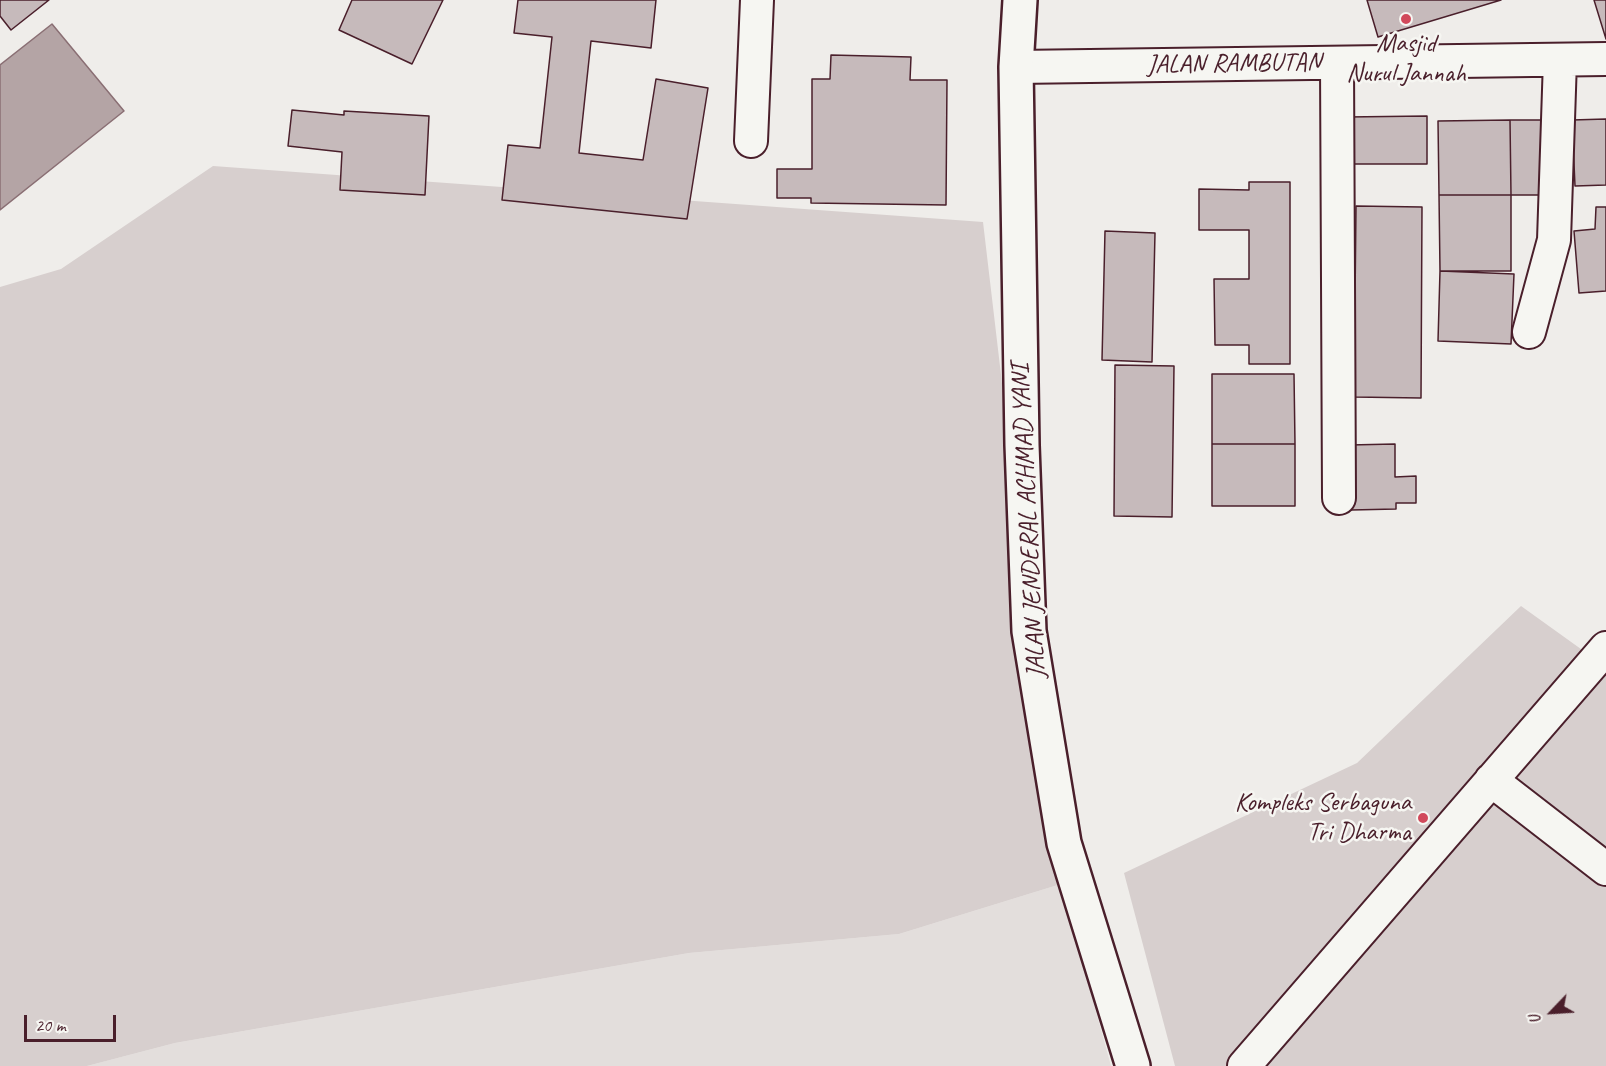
<!DOCTYPE html>
<style>
body{margin:0}
#map{position:relative;width:1606px;height:1066px;overflow:hidden;background:#efedea;font-family:Caveat,sans-serif}
canvas{display:block}
.north{position:absolute;left:1522px;top:982px;width:60px;height:60px;-webkit-text-stroke:4px #f6f6f2;paint-order:stroke;rotate:245deg;font-size:16px;font-weight:700;line-height:24px;text-align:center;color:#4a1f2b}
.north::after{content:'';display:block;margin:auto;width:21px;height:27px;background:#4a1f2b;clip-path:polygon(50% 0,100% 100%,50% 72%,0 100%)}
.scale{position:absolute;left:24px;top:1015px;width:92px;height:27px;box-sizing:border-box;border:3px solid #4a1f2b;border-top:0;padding-left:8px;font-size:18px;line-height:21px;white-space:nowrap;color:#4a1f2b;-webkit-text-stroke:4px #f6f6f2;paint-order:stroke}
</style>
<div id="map">
<canvas width="1606" height="1066"></canvas>
<div class="north">U</div>
<div class="scale">20 m</div>
</div>
<script>
const g = document.querySelector('canvas').getContext('2d');
g.lineJoin = 'round';
function paint(path, color) { g.fillStyle = color; g.fill(path, 'evenodd'); }
function trace(path, color, width, dash) { g.strokeStyle = color; g.lineWidth = width; g.lineCap = dash ? 'butt' : 'round'; g.setLineDash(dash || []); g.stroke(path); }
function drawText(font, color, halo, rows, align = 'center') {
  g.font = font + ' Caveat,sans-serif'; g.lineWidth = 5; g.setLineDash([]); g.textBaseline = 'middle'; g.strokeStyle = halo; g.fillStyle = color; for (const [text, x, y, turn = 0] of rows) {
    g.save(); g.translate(x, y); g.rotate((+turn || 0) * Math.PI / 180); g.textAlign = isNaN(turn) ? turn : align; if (halo) g.strokeText(text, 0, 0); g.fillText(text, 0, 0); g.restore();
  }
}
const built = new Path2D(`
 M1061,884l50,182h-1024l88,-23 514,-90 210,-19z`);
const green = new Path2D(`
 M213,166l770,56 78,662 -162,50 -210,19 -514,90 -88,23h-87v-779l61,-18z
 M1521,606l85,61v399h-431l-51,-193 233,-110z`);
const water = new Path2D(`
 M52,24l72,87 -124,99v-145z`);
const building = new Path2D(`
 M0,0h49l-38,30 -11,-14z
 M352,0h91l-31,64 -73,-34z
 M518,0h138l-5,48 -60,-7 -12,112 64,7 13,-81 52,9 -21,131 -185,-19 6,-55 32,3 12,-111 -38,-4z
 M1367,0h134l-123,37z
 M1594,0h12v39z
 M831,55l80,2 -1,23h37l-1,125 -135,-2v-5h-34v-29h35v-90h18z
 M292,110l52,5v-4l85,5 -4,79 -85,-5 2,-38 -54,-6z
 M1427,116v48h-80l-1,-47z
 M1606,119v66l-31,1 -3,-66z
 M1510,120h38l1,75h-38z
 M1510,120l1,75h-72l-1,-74z
 M1249,182h41v182h-41v-19h-34l-1,-66h35v-49h-50v-41l50,1z
 M1439,195h72v76h-71z
 M1356,206l66,1 -1,191 -67,-1z
 M1596,207h10v84l-27,2 -5,-62 21,-2z
 M1105,231l50,2 -3,129 -50,-2z
 M1440,271l74,3 -3,70 -73,-3z
 M1115,365l59,1 -2,151 -58,-1z
 M1212,374h82l1,70h-83z
 M1212,444h83v62h-83z
 M1395,444v33l21,-1v27h-20v6l-45,1 -2,-65z`);
const minor = new Path2D(`
 M1337,63l2,435
 M1016,67l590,-8
 M751,141l6,-141
 M1529,332l25,-92 6,-180
 M1491,780l115,89
 M1244,1066l362,-418`);
const major = new Path2D(`
 M1020,0l-4,67 6,378 7,186 35,212 69,223`);
const markers = [
 [1406,19,6,"#d1495b"],
 [1423,818,6,"#d1495b"]
];
const poiNames = [
 ["Masjid",1406,44],
 ["Nurul Jannah",1406,74],
 ["Kompleks Serbaguna",1411,803,"right"],
 ["Tri Dharma",1411,833,"right"]
];
const streetNames = [
 ["JALAN RAMBUTAN",1234,64,-1],
 ["JALAN JENDERAL ACHMAD YANI",1029,521,-93]
];
paint(built, '#e3dedc');
paint(green, '#d7cfce');
paint(water, '#b4a4a5');
trace(water, '#8a6f74', 1.5);
paint(building, '#c6babb');
trace(building, '#4a1f2b', 1.5);
trace(minor, '#4a1f2b', 36);
trace(major, '#4a1f2b', 38);
trace(minor, '#f6f6f2', 32);
trace(major, '#f6f6f2', 33);
for (const [x, y, r, color] of markers) { const dot = new Path2D(); dot.arc(x, y, r, 0, 2 * Math.PI); g.fillStyle = color; g.fill(dot); trace(dot, '#f6f6f2', 2); }
drawText('26px', '#4a1f2b', '#f6f6f2', poiNames);
drawText('26px', '#4a1f2b', '#f6f6f2', streetNames);
</script>
